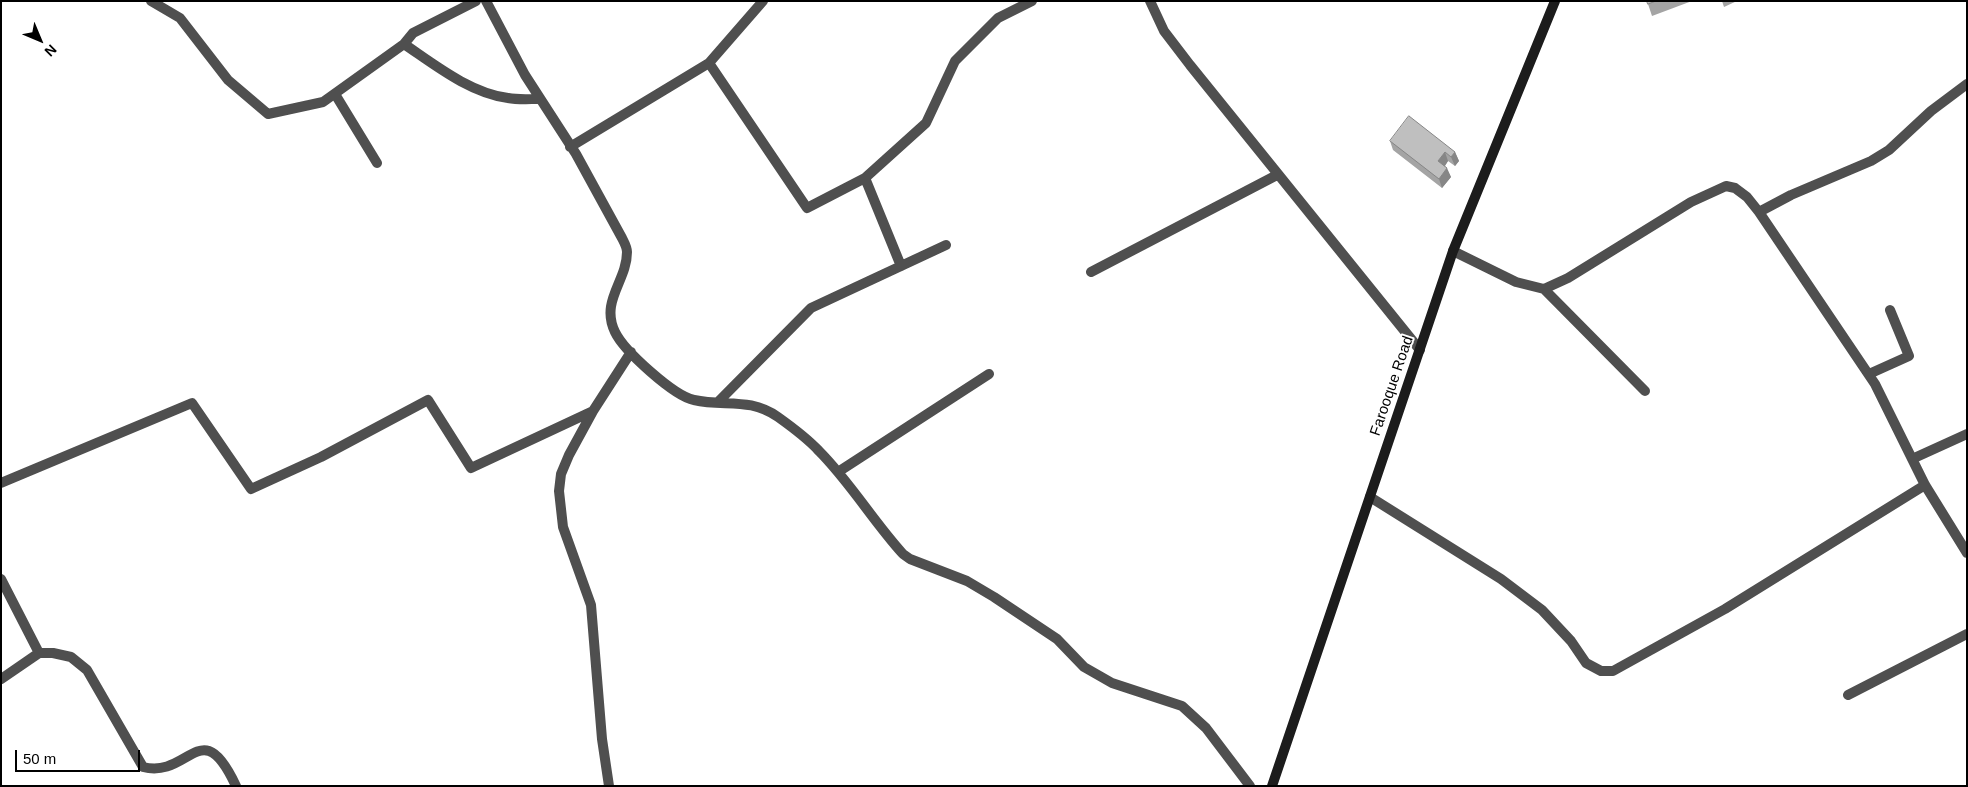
<!DOCTYPE html>
<style>
body{margin:0}
#map{position:relative;width:1968px;height:787px;overflow:hidden;background:#fff;font-family:Arial,sans-serif}
canvas{display:block}
.frame{position:absolute;inset:0;border:2px solid #000;pointer-events:none}
.north{position:absolute;left:15px;top:15px;width:50px;height:50px;-webkit-text-stroke:4px #fff;paint-order:stroke;rotate:135deg;font-size:14px;font-weight:700;line-height:20px;text-align:center;color:#000}
.north::after{content:'';display:block;margin:auto;width:18px;height:22px;background:#000;clip-path:polygon(50% 0,100% 100%,50% 72%,0 100%)}
.scale{position:absolute;left:15px;top:750px;width:125px;height:22px;box-sizing:border-box;border:2px solid #000;border-top:0;padding-left:6px;font-size:15px;line-height:18px;white-space:nowrap;color:#000;-webkit-text-stroke:4px #fff;paint-order:stroke}
</style>
<div id="map">
<canvas width="1968" height="787"></canvas>
<div class="frame"></div>
<div class="north">N</div>
<div class="scale">50 m</div>
</div>
<script>
const g = document.querySelector('canvas').getContext('2d');
g.lineJoin = 'round';
function trace(path, color, width, dash) { g.strokeStyle = color; g.lineWidth = width; g.lineCap = dash ? 'butt' : 'round'; g.setLineDash(dash || []); g.stroke(path); }
function paint(path, color) { g.fillStyle = color; g.fill(path, 'evenodd'); }
function drawText(font, color, halo, rows, align = 'center') {
  g.font = font + ' Arial,sans-serif'; g.lineWidth = 4; g.setLineDash([]); g.textBaseline = 'middle'; g.strokeStyle = halo; g.fillStyle = color; for (const [text, x, y, turn = 0] of rows) {
    g.save(); g.translate(x, y); g.rotate((+turn || 0) * Math.PI / 180); g.textAlign = isNaN(turn) ? turn : align; if (halo) g.strokeText(text, 0, 0); g.fillText(text, 0, 0); g.restore();
  }
}
const minor = new Path2D(`
 M151,1l29,17 48,62 40,34 55,-12 81,-58 9,-11 63,-32
 M486,1l39,74 51,79 46,84c2,4 5,9 5,14 0,29 -27,49 -12,80 9,19 59,64 79,68 31,7 55,-3 84,17 14,10 30,22 41,34 31,31 54,70 84,103l7,5 57,22 27,16 63,42 27,28 28,16 70,23 24,22 44,58
 M1150,1l14,30 26,34 230,285
 M404,44c31,21 66,49 104,54 10,2 21,1 32,1
 M709,63l98,145 58,-30
 M335,94l42,69
 M570,147l139,-84 54,-62
 M1759,212l32,-17 80,-34 18,-11 42,-39 36,-27
 M1453,251l63,31 28,7 24,-11 123,-76 35,-16 9,2 12,9 12,15 116,172 50,101 42,68
 M901,266l-36,-88 61,-55 29,-62 43,-43 34,-17
 M1091,272l186,-97
 M1544,289l101,102
 M1869,374l40,-18 -19,-46
 M718,402l93,-94 135,-63
 M1912,459l55,-25
 M838,472l151,-98
 M1,483l191,-80 59,86 70,-32 107,-57 43,68 122,-57
 M1370,497l131,82 41,31 29,31 15,22 15,8h12l112,-62 200,-124
 M1,579l38,74
 M1,679l38,-26h14l18,4 16,13 56,97c47,12 58,-56 93,19
 M1848,695l119,-61
 M609,786l-7,-47 -11,-134 -28,-78 -4,-36 2,-17 8,-19 24,-44 38,-59`);
const secondary = new Path2D(`
 M1272,786l181,-535 102,-250`);
const wall = new Path2D(`
 M1647,1h45l-40,15z
 M1722,1h15l-13,6z
 M1390,141l65,11 4,9 -4,5 -7,-5 -3,5 6,11 -9,11 -49,-38z`);
const shadedWall = new Path2D(`
 M1445,152l3,9 -6,9 -4,-9z
 M1455,152l4,9 -4,5 -4,-9z
 M1447,168l4,9 -9,11 -3,-9z`);
const building = new Path2D(`
 M1647,1h9l-8,3z
 M1409,116l46,36 -4,5 -6,-5 -7,9 9,7 -8,11 -49,-38z`);
const streetNames = [
 ["Farooque Road",1392,386,-71]
];
trace(minor, '#4f4f4f', 10);
trace(secondary, '#1c1c1c', 10);
paint(wall, '#a4a4a4');
paint(shadedWall, '#868686');
paint(building, '#bfbfbf');
trace(building, '#868686', 1);
drawText('15px', '#000', '#fff', streetNames);
</script>
